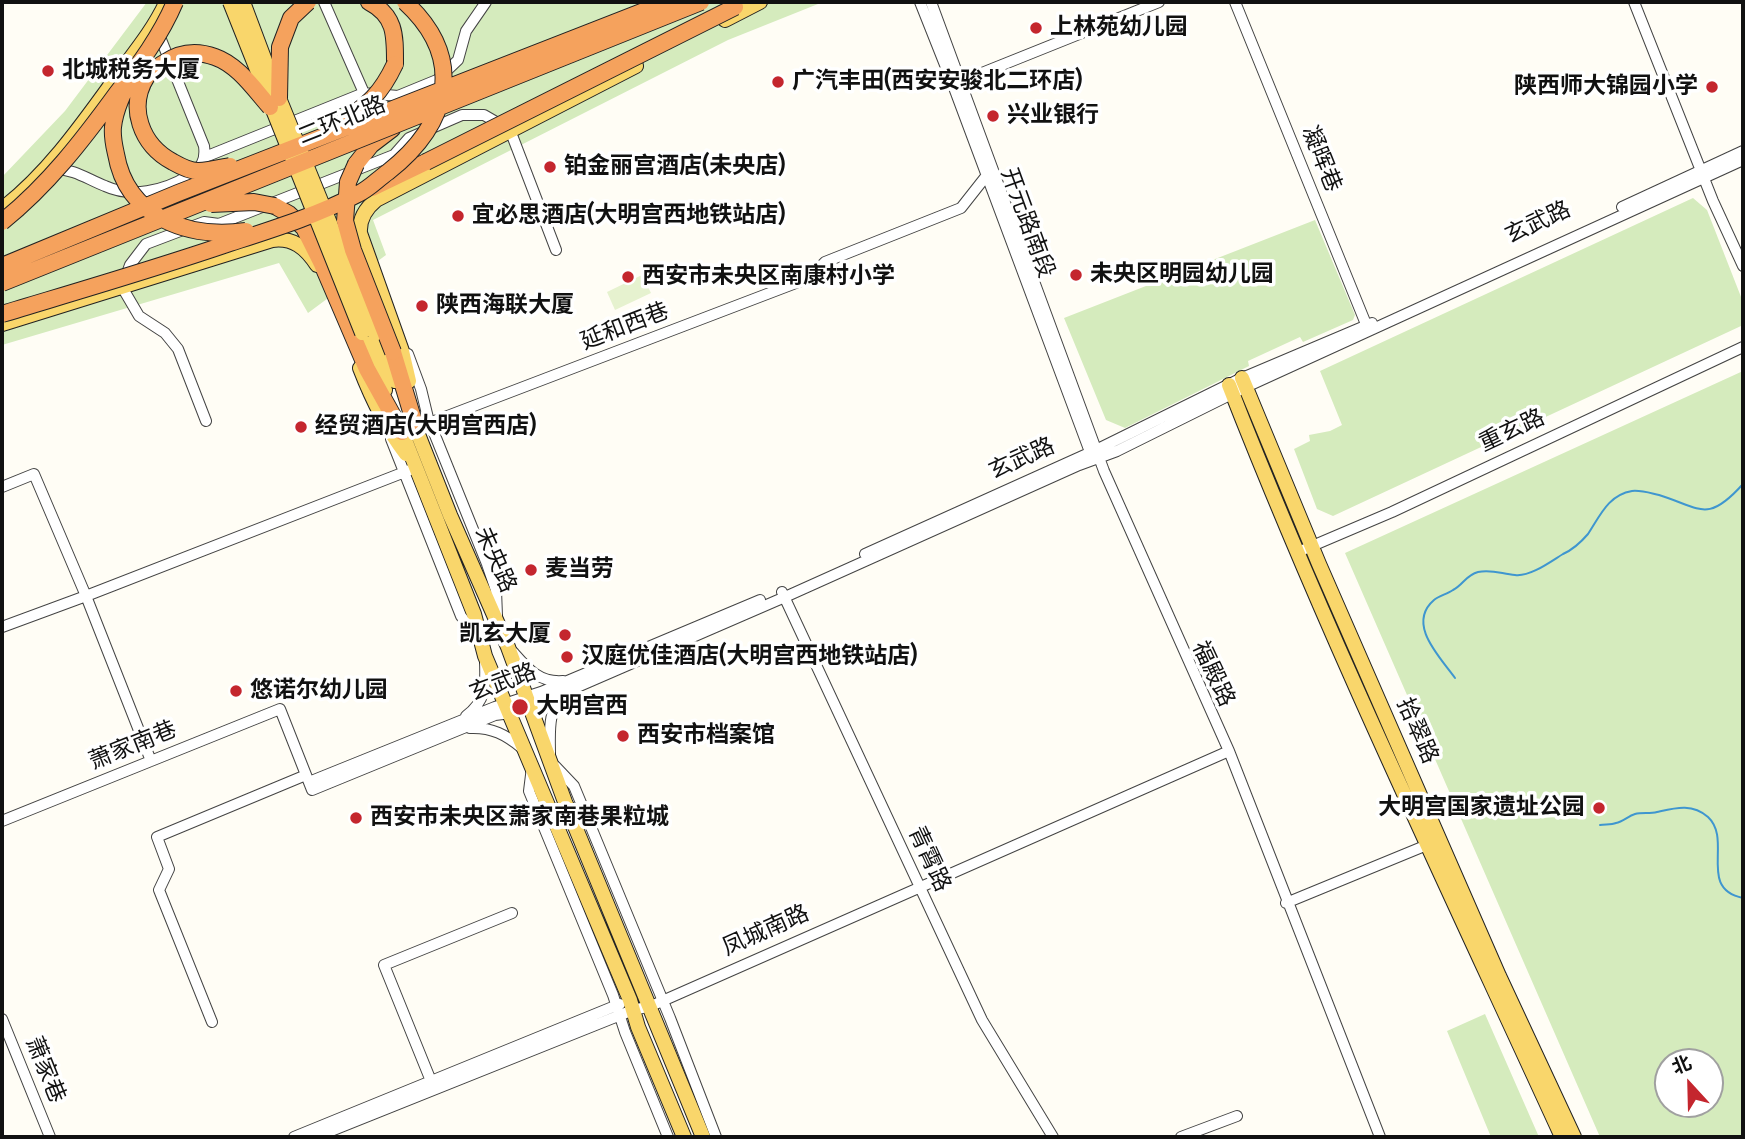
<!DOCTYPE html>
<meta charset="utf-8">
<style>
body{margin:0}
#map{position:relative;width:1745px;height:1139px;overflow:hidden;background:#fffdf5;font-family:Bitter,"Noto Sans SC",serif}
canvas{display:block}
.frame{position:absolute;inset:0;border:4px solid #111;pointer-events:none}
.north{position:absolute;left:1654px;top:1048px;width:70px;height:70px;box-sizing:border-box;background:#fff;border:2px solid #a0a0a0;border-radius:50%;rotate:338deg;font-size:19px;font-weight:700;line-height:28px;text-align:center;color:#111}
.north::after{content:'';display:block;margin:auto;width:24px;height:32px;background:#c4262e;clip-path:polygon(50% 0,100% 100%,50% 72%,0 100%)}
</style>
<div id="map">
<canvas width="1745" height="1139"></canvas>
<div class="frame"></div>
<div class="north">北</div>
</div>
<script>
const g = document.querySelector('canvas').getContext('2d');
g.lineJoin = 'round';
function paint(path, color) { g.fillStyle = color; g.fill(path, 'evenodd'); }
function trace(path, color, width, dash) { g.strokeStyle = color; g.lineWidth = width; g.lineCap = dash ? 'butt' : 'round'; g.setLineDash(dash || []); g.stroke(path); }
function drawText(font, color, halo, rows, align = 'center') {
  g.font = font + ' Bitter,"Noto Sans SC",serif'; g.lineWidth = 7; g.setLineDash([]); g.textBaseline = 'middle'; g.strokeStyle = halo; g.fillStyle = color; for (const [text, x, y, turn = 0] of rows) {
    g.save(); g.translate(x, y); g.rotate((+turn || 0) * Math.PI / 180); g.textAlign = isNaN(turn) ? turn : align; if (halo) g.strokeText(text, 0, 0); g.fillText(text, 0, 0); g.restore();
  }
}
const green = new Path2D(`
 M147,2h676l-95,38 -355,180 13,35 -78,58 -29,-50 -277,82v-168l63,-66z
 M1693,198l14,12 36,92 -2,24 -408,190 -16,-7 -23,-60 16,-8 -1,-6 21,-4 12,-6 -22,-54z
 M1315,220l40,95 -2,5 -50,22 -3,-5 -52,24 1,5 -124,62 -19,-8 -42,-102z
 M1743,371v766h-143l-255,-584zM1710,1062v42h-42v-42z
 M1485,1014l54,123h-48l-44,-106z`);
const pitch = new Path2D(`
 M642,275l9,18 -36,17 -8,-18z`);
const stream = new Path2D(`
 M1455,678c-15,-21 -49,-54 -21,-78 5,-4 13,-6 19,-10 10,-5 13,-15 25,-18 14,-3 24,2 37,3 15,2 35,-13 48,-21 9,-4 19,-13 25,-20 12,-18 20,-39 44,-43 9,-1 18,2 27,4 42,13 48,29 84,-11
 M1600,825c5,-1 11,0 16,-2 7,-1 12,-7 19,-9 7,-2 15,0 22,-2 18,-4 35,-9 51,5 25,23 -11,72 35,81`);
const minor = new Path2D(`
 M324,2l40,91
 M920,2l33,83 137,367 3,5
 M931,2l173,469 125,280 151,386
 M1235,2l133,327
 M1634,2l79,199 30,65
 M957,83l202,-81
 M205,157l159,-64 34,3 39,-16 21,-20 8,-29 20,-29
 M54,169c21,0 33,10 51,17 26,12 59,5 83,-10 13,-8 18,-15 16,-30l-46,-114
 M1622,207l121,-56
 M408,354l13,35 7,29 59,146 9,26 1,26
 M206,421l-28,-72 -13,-16 -26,-17 -17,-29 8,-22 16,-21 58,-22 15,2 175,-69 15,-17 53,-23h22l26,15 46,120
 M416,428l393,-150 16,-16 136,-54 26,-33
 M391,439l70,177 17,22
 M2,487l32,-13 52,122 65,165
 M1298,552l94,-40 351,-165
 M865,554l233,-105 144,-71 130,-55
 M782,592l200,428 71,117
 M2,627l84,-31 329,-128
 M513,652c14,16 26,31 50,29
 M466,716c20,-15 20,-31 19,-54
 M470,728c22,-1 36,7 52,20
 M550,754c0,-22 -3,-45 15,-60
 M555,766l19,20 96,232 46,119
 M532,767l-3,24 84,204 12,37 43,105
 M309,782l186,-75 46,-15 219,-92
 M2,821l278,-112 32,81 183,-75 16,-2 34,-12 240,-104 294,-132 38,-14 129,-64 497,-227
 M1286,903l141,-58
 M2,1019l48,118
 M212,1022l-53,-132 10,-21 -12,-32 149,-62
 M431,1081l-47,-116 128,-52
 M294,1137l326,-133
 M316,1137l317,-127 18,-4 578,-255
 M1181,1137l56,-21`);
const major = new Path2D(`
 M725,20l35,-18
 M2,209c46,-35 82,-87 116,-134 17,-23 36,-46 48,-72
 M2,324l270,-84c21,-3 34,8 45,25
 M362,333l23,57
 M375,334l20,47
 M360,368c12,31 26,60 46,86
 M1242,378l77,186 180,412 75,161
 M409,381l-7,-30 -42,-118c-1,-14 5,-24 16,-33l260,-134
 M1229,385c100,256 219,503 333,752
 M412,419l38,96 58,132 57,155 138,335
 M398,422l76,192 11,42 145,344 8,27 46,110`);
const highway = new Path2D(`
 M369,2c27,14 26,34 26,62
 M356,164l15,-19 21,-16
 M372,188l54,-26
 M275,206l14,8 15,14 18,36 45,105 35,63
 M393,352l23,76`);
const majorBridge = new Path2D(`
 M230,2l132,331
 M243,2l36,96 96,236`);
const highwayBridge = new Path2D(`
 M134,71c-9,18 -19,37 -21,56 -1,10 1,18 3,27 11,64 73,85 130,77
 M279,98l1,-51 11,-29 17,-16
 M339,125c29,-21 41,-29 56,-61
 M426,162l309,-155
 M356,164l-8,18 -3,39 8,29 40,102
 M230,166c-10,2 -22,5 -32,5 -9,0 -18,-5 -25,-9 -32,-17 -46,-55 -26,-86 4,-6 11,-9 17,-13 16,-11 32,-13 51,-6 23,8 39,32 55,50
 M211,204l43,-2 21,4
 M2,222c46,-37 80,-81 115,-129 22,-28 44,-58 58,-91
 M2,266l176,-73 489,-191
 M2,283l699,-281
 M2,314c76,-23 152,-45 228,-71 43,-14 88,-28 128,-49 11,-5 20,-15 30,-22 61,-48 79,-113 17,-170`);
const markers = [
 [1036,28,7,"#c4262e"],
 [48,71,7,"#c4262e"],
 [778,82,7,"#c4262e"],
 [1712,87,7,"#c4262e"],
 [993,116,7,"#c4262e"],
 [550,167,7,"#c4262e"],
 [458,216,7,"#c4262e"],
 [1076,275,7,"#c4262e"],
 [628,277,7,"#c4262e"],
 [422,306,7,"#c4262e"],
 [301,427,7,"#c4262e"],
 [531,570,7,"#c4262e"],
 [565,635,7,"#c4262e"],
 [567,657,7,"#c4262e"],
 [236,691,7,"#c4262e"],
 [520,707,9,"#c4262e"],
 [623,736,7,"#c4262e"],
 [1599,808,7,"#c4262e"],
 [356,818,7,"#c4262e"]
];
const poiNames = [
 ["上林苑幼儿园",1050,28],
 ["北城税务大厦",62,71],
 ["广汽丰田(西安安骏北二环店)",792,82],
 ["陕西师大锦园小学",1698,87,"right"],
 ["兴业银行",1007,116],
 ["铂金丽宫酒店(未央店)",564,167],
 ["宜必思酒店(大明宫西地铁站店)",472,216],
 ["未央区明园幼儿园",1090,275],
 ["西安市未央区南康村小学",642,277],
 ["陕西海联大厦",436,306],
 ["经贸酒店(大明宫西店)",315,427],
 ["麦当劳",545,570],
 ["凯玄大厦",551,635,"right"],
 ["汉庭优佳酒店(大明宫西地铁站店)",581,657],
 ["悠诺尔幼儿园",250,691],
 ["大明宫西",536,707],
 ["西安市档案馆",637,736],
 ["大明宫国家遗址公园",1585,808,"right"],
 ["西安市未央区萧家南巷果粒城",370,818]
];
const streetNames = [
 ["二环北路",342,121,-22],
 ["凝晖巷",1321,159,68],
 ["开元路南段",1027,223,70],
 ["玄武路",1538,223,-25],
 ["延和西巷",625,327,-21],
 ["重玄路",1512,431,-25],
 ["玄武路",1022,459,-24],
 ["未央路",495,560,66],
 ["福殿路",1213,674,65],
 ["玄武路",503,683,-20],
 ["拾翠路",1417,731,66],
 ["萧家南巷",133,746,-22],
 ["青霄路",929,859,65],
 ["凤城南路",766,931,-24],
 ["萧家巷",45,1070,68]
];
paint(green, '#d5ebbd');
paint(pitch, '#e6f2cf');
trace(stream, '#3f96cf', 2);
trace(minor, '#444', 12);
trace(major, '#222', 16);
trace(highway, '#222', 18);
trace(minor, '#fff', 10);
trace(major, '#f9d66b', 14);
trace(highway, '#f5a25d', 16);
trace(majorBridge, '#222', 16, []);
trace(highwayBridge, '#222', 18, []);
trace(majorBridge, '#f9d66b', 14);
trace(highwayBridge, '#f5a25d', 16);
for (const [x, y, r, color] of markers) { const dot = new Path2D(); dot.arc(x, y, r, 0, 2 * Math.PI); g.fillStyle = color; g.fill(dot); trace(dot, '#fff', 2.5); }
drawText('bold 23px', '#111', '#fff', poiNames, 'left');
drawText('23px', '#111', '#fff', streetNames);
</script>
